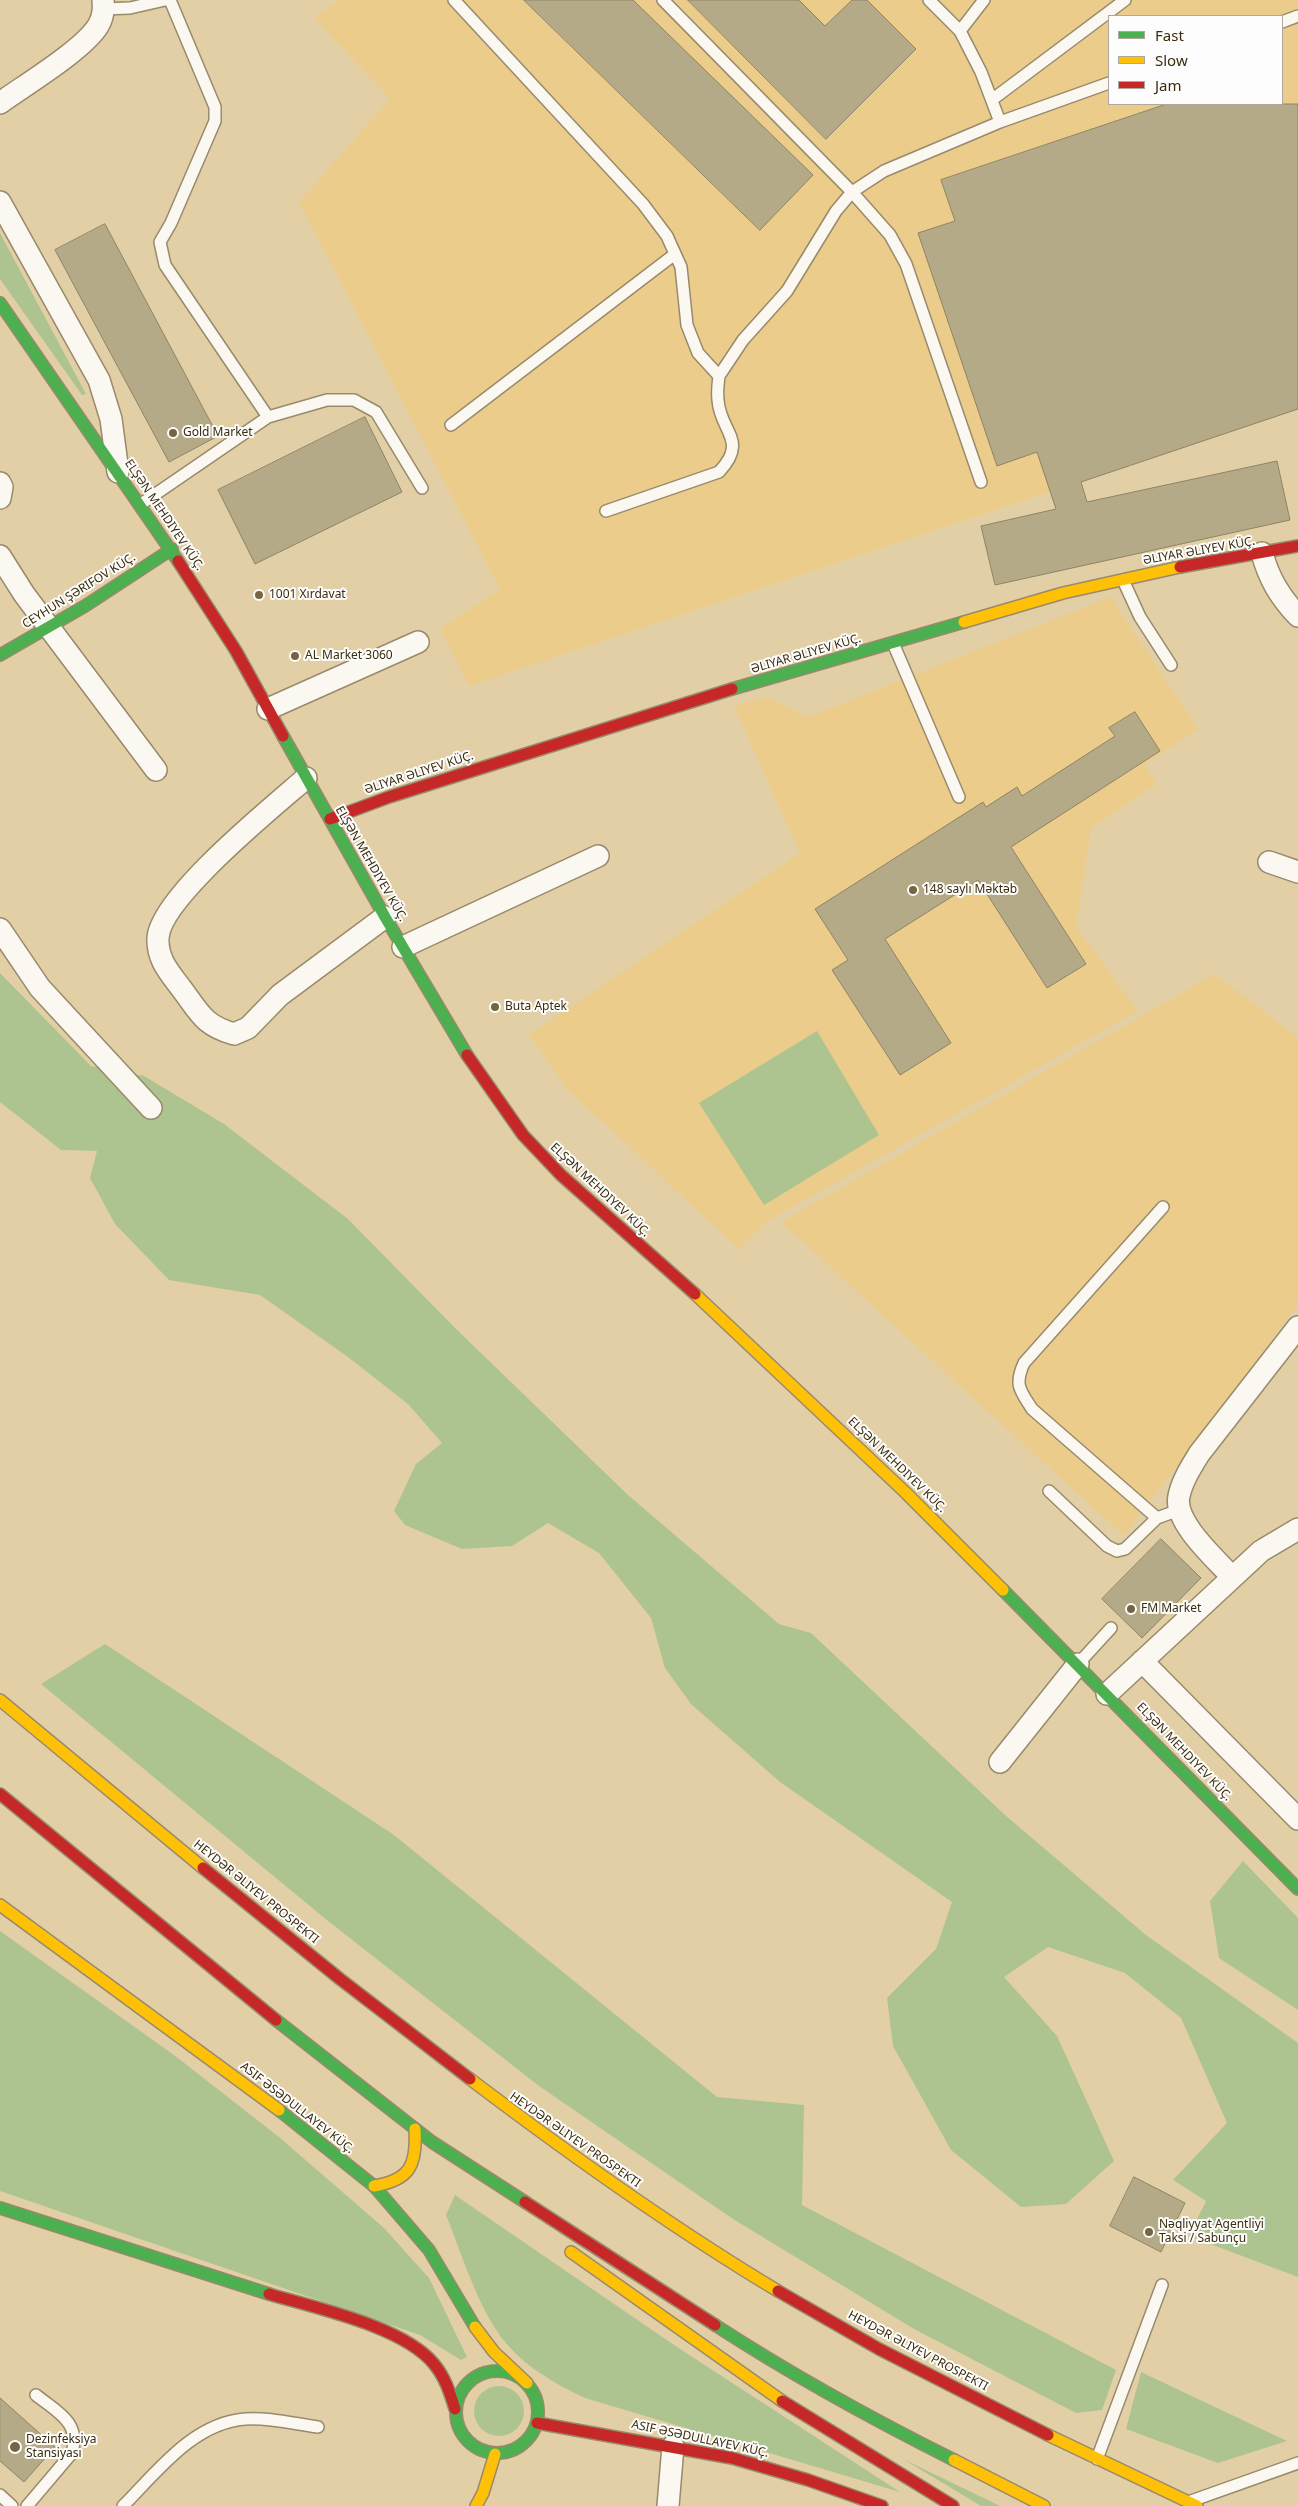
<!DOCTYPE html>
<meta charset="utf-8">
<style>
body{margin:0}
#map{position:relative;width:1298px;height:2506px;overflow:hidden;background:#e3cfa5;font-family:"Noto Sans",sans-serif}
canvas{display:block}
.legend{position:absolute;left:1108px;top:15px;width:175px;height:90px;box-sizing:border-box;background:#fdfdfd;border:1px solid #afa99d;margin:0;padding:6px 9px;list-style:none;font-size:15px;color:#3a2c0c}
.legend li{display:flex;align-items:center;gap:10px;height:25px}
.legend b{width:25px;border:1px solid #afa99d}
</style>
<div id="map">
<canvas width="1298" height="2506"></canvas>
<ul class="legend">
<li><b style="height:6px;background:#4caf50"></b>Fast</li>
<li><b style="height:6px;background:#ffc107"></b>Slow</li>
<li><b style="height:6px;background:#c62828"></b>Jam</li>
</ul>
</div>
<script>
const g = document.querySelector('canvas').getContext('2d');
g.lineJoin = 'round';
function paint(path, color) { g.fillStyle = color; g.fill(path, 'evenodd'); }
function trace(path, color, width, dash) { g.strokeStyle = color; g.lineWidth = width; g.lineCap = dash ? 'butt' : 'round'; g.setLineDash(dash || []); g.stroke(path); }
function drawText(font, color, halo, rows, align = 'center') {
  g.font = font + ' "Noto Sans",sans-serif'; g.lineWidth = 4; g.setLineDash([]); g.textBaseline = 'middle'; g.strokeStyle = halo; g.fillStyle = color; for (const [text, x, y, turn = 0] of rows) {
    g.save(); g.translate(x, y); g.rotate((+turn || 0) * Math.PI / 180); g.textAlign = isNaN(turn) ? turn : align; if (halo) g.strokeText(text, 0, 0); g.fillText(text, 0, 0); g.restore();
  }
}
const built = new Path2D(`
 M340,0h958v409l-829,277 -29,-57 60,-40 -201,-387 91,-103 -76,-82zM1109,16h173v88h-173z
 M1111,597l87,132 -54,36 13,19 -66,44 -15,99 62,84 -370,210 -29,28 -172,-160 -38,-54 271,-182 -66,-147 34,-9 40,20z
 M1215,974l83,64v266l-174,232 -343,-314z`);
const green = new Path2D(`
 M0,233l86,161 -4,1 -82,-116z
 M0,973l91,93 53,10 80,48 124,95 107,109 173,167 151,129 32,9 194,182 141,120 152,108v234l-109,-41 17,-35 -33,-21 54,-57 -46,-105 -56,-45 -77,-26 -44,30 53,59 57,125 -48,43 -45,3 -70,-57 -58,-104 -6,-48 49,-49 16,-47 -172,-120 -89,-78 -26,-36 -14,-50 -52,-65 -51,-30 -36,23 -50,3 -57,-24 -11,-14 22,-47 26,-21 -34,-39 -60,-47 -88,-62 -91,-15 -54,-56 -25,-46 7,-27 -36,-1 -61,-48z
 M817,1031l62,104 -115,70 -65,-102z
 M105,1644l289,191 323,262 87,8 -2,100 314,165 -14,40 -26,3 -162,-84 -181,-110 -194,-133 -211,-165 -287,-237z
 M1243,1861l55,57v92l-79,-52 -9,-57z
 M0,1931l174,124 105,82 105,91 45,50 38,79 -6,3 -41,-25 -420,-144z
 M455,2195l219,150 226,147 -315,-94c-34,-16 -70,-37 -90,-70 -20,-31 -35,-78 -49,-113z
 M1141,2372l146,69 -69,22 -92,-34z
 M474 2411a25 25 0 1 1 50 0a25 25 0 1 1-50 0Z
 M903,2459l97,47h-19z`);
const building = new Path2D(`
 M524,0h109l180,175 -53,55z
 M688,0h111l26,26 27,-26h15l49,49 -90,90z
 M1167,104h131v305l-217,73 6,20 190,-41 13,59 -295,65 -14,-59 75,-17 -19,-57 -40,14 -79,-233 37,-12 -14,-41z
 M105,224l113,212 -49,26 -114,-212z
 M365,417l37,75 -147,72 -37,-74z
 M1135,712l25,39 -149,96 75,117 -39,24 -69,-108 -93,59 66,104 -51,32 -68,-105 16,-10 -33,-51 168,-107 3,5 31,-20 5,9 93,-60 -6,-8z
 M1161,1539l40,39 -59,60 -40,-39z
 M1134,2177l51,26 -24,49 -51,-26z
 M0,2398l55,49 -31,35 -24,-21z`);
const lane = new Path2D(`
 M170,0l45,107v14l-44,102 -11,19 5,23 103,152
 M454,0l189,204 24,32 14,31 6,58 11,28 21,23c-1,8 -2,16 -1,24 2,32 31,40 1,72l-113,39
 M663,0l189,192 38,43 16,29 75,218
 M929,0l31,31 21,41 19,50
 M104,9l26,-1 35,-8
 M1282,22l16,-6
 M960,31l24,-31
 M993,99l132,-99
 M719,376l24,-36 44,-49 49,-80 16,-19 32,-21 116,-49 109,-39
 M451,425l224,-171
 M141,504l127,-87 59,-17h27l22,12 46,76
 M1123,580l17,37 31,48
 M893,643l66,154
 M1049,1491l58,55 10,5 8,-2 32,-31 22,-8
 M1157,1518l-125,-109c-12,-19 -18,-24 -8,-46l139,-156
 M1078,1664l33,-36
 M1097,2459l65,-174
 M0,2495l12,11
 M1191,2501l107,-38
 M27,2506l45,-53c9,-31 -15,-41 -36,-58
 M123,2506c34,-34 70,-83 122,-87 23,-2 50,5 73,8`);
const street = new Path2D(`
 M0,103c25,-18 83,-53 98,-77 5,-8 6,-17 5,-26
 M0,202l99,178 12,39 7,53
 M0,483l2,4 -2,11
 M1262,553c7,26 18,44 36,63
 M0,556l24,38 132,176
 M268,709l150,-67
 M306,778c-32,28 -146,120 -148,160 -1,21 11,34 23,50 19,25 22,37 53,46l14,-6 32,-33 105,-78
 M1269,862l29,10
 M0,929l40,59 111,120
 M403,947l195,-91
 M1232,1577c-16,-18 -59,-55 -53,-81 3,-15 12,-29 20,-42l99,-127
 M1142,1661l156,158
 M1107,1694l154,-143 37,-22
 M1000,1762l78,-98
 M668,2506l5,-60`);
const fast = new Path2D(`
 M0,303l178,258
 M0,655l85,-49 87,-57
 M732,689l232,-67
 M283,736l102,181 82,138
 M1003,1590l295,299
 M276,2020l156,122 93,60
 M279,2110l95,76 55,64 46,77
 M0,2208l269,86
 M715,2325c77,50 157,94 239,135
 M456 2412a41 41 0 1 1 82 0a41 41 0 1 1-82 0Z`);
const slow = new Path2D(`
 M964,622l99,-29 117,-26
 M695,1294l211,199 97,97
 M0,1700l203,168
 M0,1905l279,205
 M470,2079c99,75 201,148 308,212
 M374,2186c37,-6 43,-22 41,-57
 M571,2252l211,149
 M475,2327l19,25 33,31
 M1048,2435l149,71
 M954,2460l90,46
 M476,2506l7,-13 12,-39`);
const jam = new Path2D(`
 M178,561l58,90 47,85
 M1180,567l118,-21
 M330,819l59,-22 343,-108
 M467,1055l56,80 38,40 134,119
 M0,1794l276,226
 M203,1868l137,111 130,100
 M525,2202l190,123
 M778,2291l101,58 169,86
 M269,2294c46,14 134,32 165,70 11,13 16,29 21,45
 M782,2401l171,105
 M537,2423l195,35 76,22 74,26`);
const markers = [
 [173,433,5,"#756542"],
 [259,595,5,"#756542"],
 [295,656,5,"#756542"],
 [913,890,5,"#756542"],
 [495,1007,5,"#756542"],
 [1131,1609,5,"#756542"],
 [1149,2232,5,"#756542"],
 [15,2447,6,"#756542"]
];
const poiNames = [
 ["Gold Market",183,433],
 ["1001 Xırdavat",269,595],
 ["AL Market 3060",305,656],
 ["148 saylı Məktəb",923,890],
 ["Buta Aptek",505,1007],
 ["FM Market",1141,1609],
 ["Nəqliyyat Agentliyi",1159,2225],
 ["Taksi / Sabunçu",1159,2239],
 ["Dezinfeksiya",26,2440],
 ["Stansiyası",26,2454]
];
const streetNames = [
 ["ELŞƏN MEHDIYEV KÜÇ.",164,515,56],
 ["ƏLIYAR ƏLIYEV KÜÇ.",1199,551,-10],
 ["CEYHUN ŞƏRIFOV KÜÇ.",79,591,-32],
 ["ƏLIYAR ƏLIYEV KÜÇ.",806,654,-16],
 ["ƏLIYAR ƏLIYEV KÜÇ.",419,773,-18],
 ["ELŞƏN MEHDIYEV KÜÇ.",371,864,60],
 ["ELŞƏN MEHDIYEV KÜÇ.",600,1190,43],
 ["ELŞƏN MEHDIYEV KÜÇ.",897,1465,44],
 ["ELŞƏN MEHDIYEV KÜÇ.",1184,1752,46],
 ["HEYDƏR ƏLIYEV PROSPEKTI",256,1892,39],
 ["ASIF ƏSƏDULLAYEV KÜÇ.",297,2108,38],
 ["HEYDƏR ƏLIYEV PROSPEKTI",575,2140,35],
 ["HEYDƏR ƏLIYEV PROSPEKTI",918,2351,28],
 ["ASIF ƏSƏDULLAYEV KÜÇ.",700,2439,12]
];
paint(built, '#ebcc8b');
paint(green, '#adc491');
paint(building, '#b4aa87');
trace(building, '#8e8465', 1);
trace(lane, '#988a6c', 14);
trace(street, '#988a6c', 24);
trace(fast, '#988a6c', 14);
trace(slow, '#988a6c', 14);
trace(jam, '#988a6c', 14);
trace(lane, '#fbf8f2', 11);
trace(street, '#fbf8f2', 21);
trace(fast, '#4caf50', 11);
trace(slow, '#ffc107', 11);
trace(jam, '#c62828', 11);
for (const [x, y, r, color] of markers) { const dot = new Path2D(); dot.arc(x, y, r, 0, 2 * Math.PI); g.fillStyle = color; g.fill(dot); trace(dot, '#fdfdfd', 2); }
drawText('12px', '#3a2c0c', '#fdfdfd', poiNames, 'left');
drawText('12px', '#3a2c0c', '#fdfdfd', streetNames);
</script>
